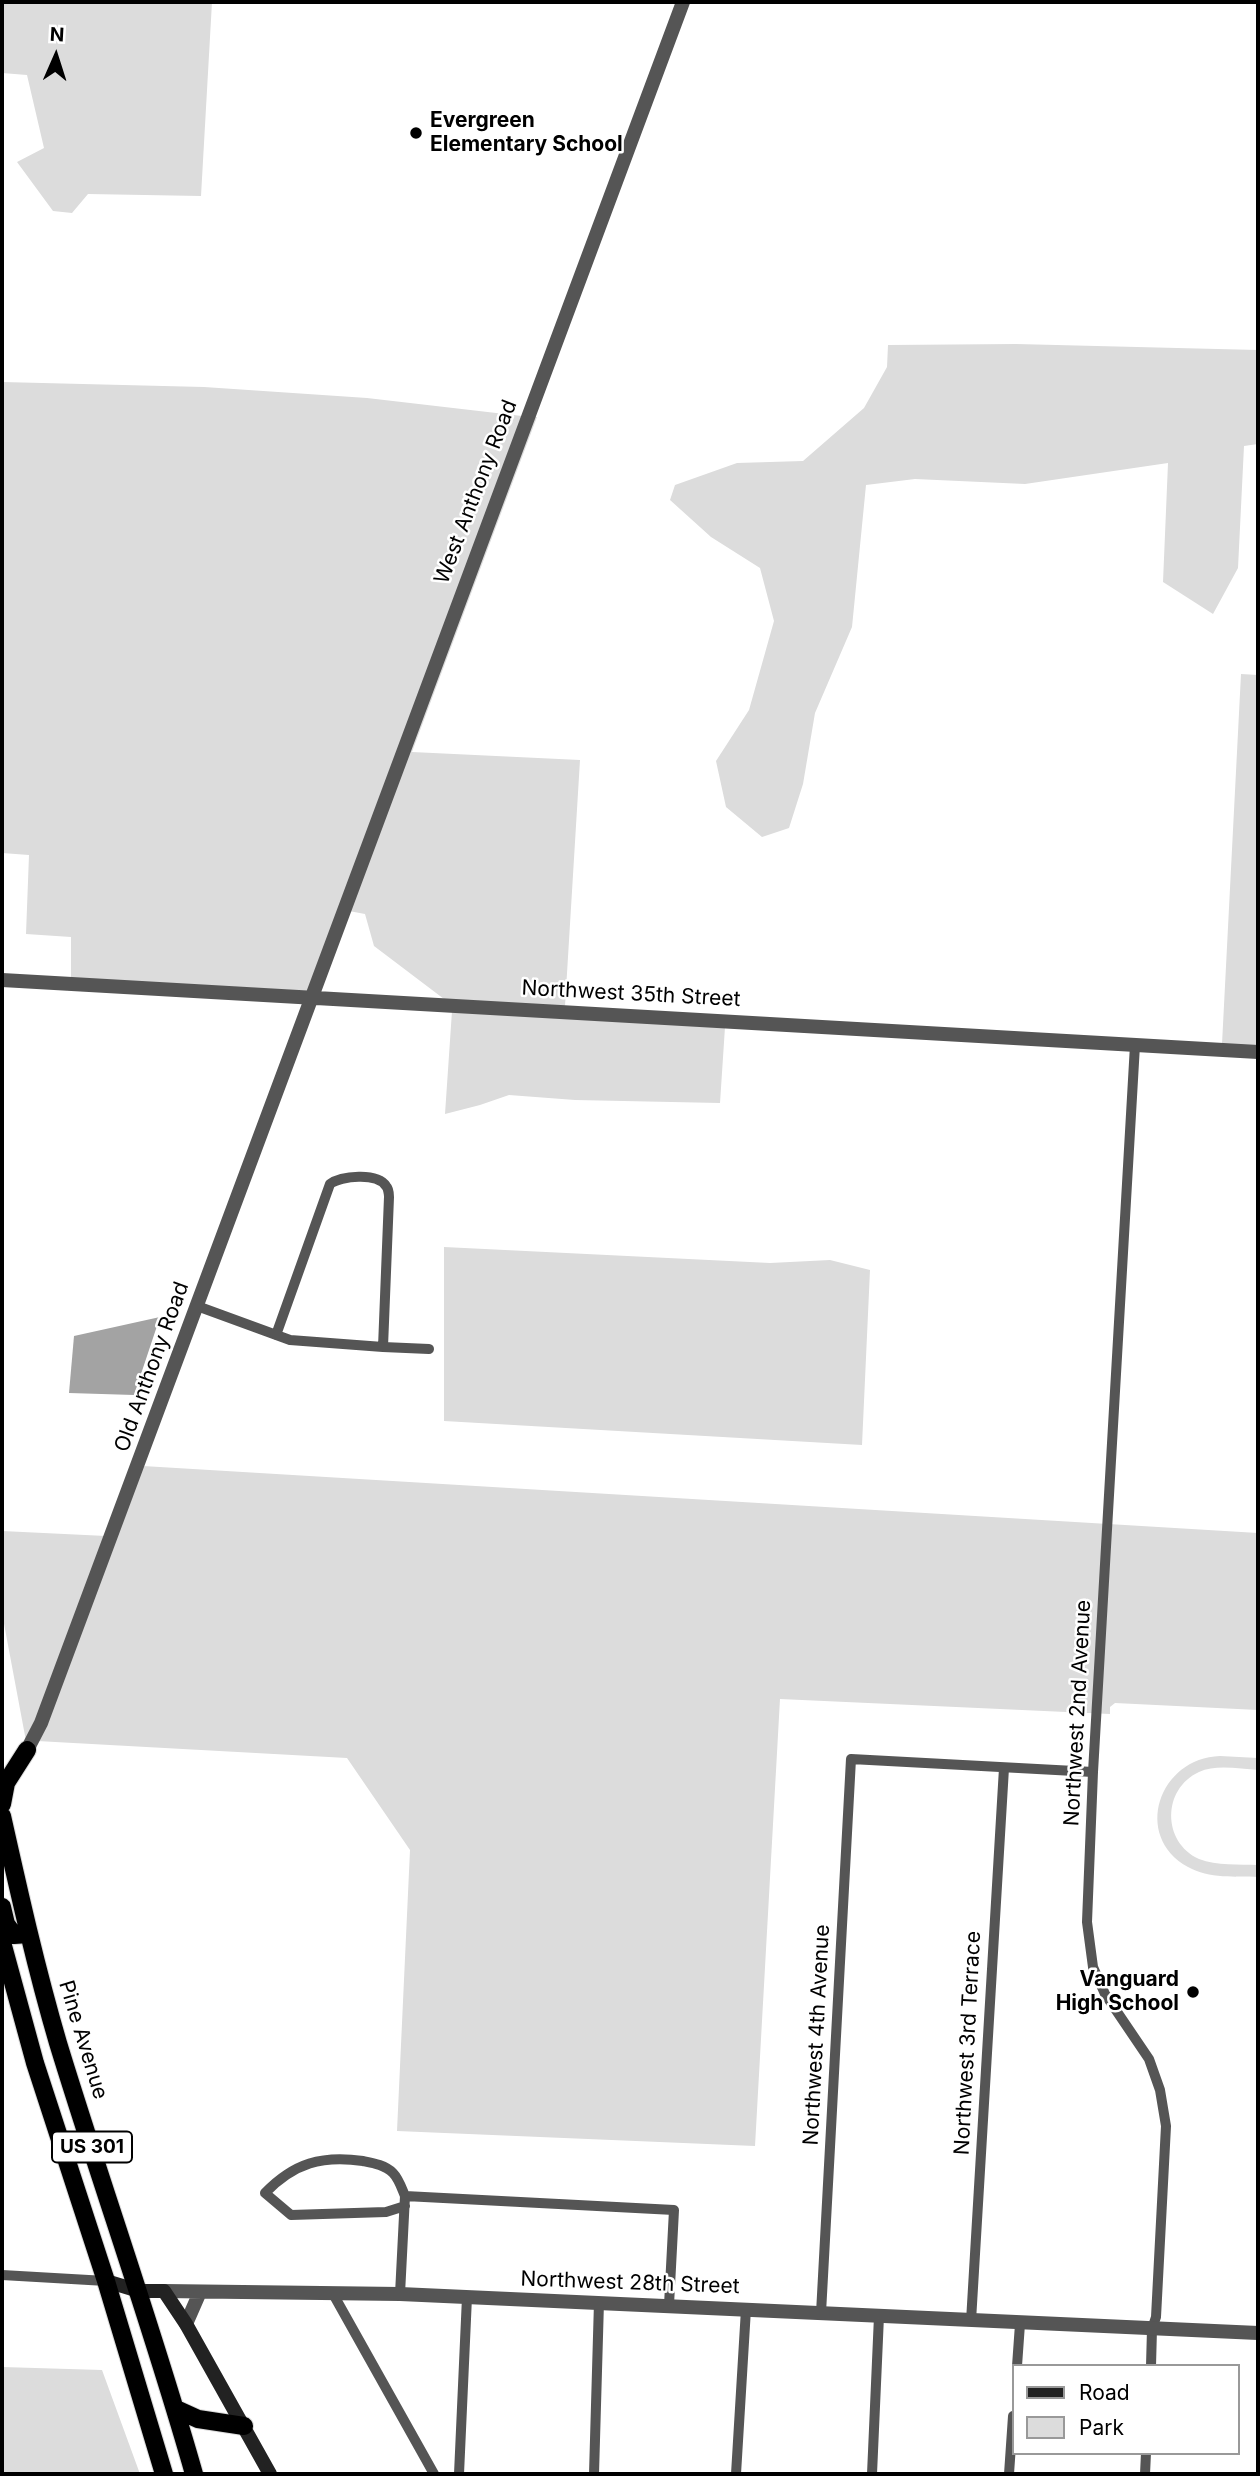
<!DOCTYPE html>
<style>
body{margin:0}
#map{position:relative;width:1260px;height:2476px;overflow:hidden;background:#fff;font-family:Inter,sans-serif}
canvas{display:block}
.frame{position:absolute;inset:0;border:4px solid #000;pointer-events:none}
.legend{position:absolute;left:1012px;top:2364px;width:228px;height:91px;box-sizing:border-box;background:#fff;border:2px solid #999;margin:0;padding:9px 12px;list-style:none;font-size:21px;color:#000}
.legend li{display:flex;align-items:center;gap:14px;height:35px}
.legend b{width:35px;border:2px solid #999}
.north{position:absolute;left:21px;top:21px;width:70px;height:70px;-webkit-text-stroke:5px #fff;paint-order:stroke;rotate:3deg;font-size:19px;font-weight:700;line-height:28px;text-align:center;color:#000}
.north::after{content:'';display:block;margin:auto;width:24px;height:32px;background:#000;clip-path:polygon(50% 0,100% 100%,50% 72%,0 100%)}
</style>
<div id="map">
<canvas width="1260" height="2476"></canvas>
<div class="frame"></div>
<ul class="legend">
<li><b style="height:9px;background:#222"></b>Road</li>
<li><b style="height:19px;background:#dcdcdc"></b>Park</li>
</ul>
<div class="north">N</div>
</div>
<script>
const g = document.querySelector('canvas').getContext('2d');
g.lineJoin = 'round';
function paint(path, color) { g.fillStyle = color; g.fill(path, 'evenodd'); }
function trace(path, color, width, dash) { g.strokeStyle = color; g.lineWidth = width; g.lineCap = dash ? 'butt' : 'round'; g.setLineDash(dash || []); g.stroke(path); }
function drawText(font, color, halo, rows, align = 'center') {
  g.font = font + ' Inter,sans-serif'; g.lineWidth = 5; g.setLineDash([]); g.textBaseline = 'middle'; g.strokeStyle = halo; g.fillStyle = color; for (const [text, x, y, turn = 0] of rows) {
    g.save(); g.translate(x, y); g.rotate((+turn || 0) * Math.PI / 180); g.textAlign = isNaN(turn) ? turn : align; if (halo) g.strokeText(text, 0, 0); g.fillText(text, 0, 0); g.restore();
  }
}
const green = new Path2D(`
 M2,2h210l-11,194 -113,-2 -16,19 -19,-2 -36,-49 27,-14 -17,-73 -25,-2z
 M1016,344l242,6v94l-14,2 -6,122 -25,46 -50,-32 5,-119 -143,21 -110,-5 -49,6 -14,142 -37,86 -12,71 -14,44 -27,9 -36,-30 -10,-46 33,-51 25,-89 -14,-53 -49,-31 -41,-37 5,-15 62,-22 66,-2 61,-53 23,-41 1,-22z
 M2,382l202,5 163,11 155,18 -213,575 -238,-13v-41l-45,-3 3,-79 -27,-2z
 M532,417h5l-125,335 168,8 -15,246 -121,-7 -70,-53 -9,-32 -16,-3z
 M1241,674l17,1v371l-36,-2z
 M452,1011l273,16 -5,76 -145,-3 -66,-5 -29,10 -35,9z
 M444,1247l326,16 60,-3 40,10 -8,175 -418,-24z
 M143,1466l1115,67v177l-143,-7 -5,4v7l-330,-15 -25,447 -358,-15 13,-281 -63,-92 -310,-17z
 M2,1531l104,5 -70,185 -10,20 -24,-128z
 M1220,1756l38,2v12c-18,-1 -42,-6 -59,2 -37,17 -37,70 0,87 18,7 40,5 59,6v12c-22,-1 -49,2 -70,-10 -56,-31 -29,-109 32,-111z
 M2,2367l100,3 38,104h-138z`);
const water = new Path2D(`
 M160,1317l-26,78 -65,-2 5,-57z`);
const minor = new Path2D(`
 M1135,1045l-42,727 -6,150 6,45 12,27 44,65 11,31 6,36 -10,191 -4,12 -1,37
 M197,1306l93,34 93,7 6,-150c0,-3 -1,-9 -3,-11 -9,-14 -45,-10 -56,-2l-54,151
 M383,1347l46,2
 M405,2206l-19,6 -95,3 -26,-22c29,-30 57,-38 98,-32 10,2 22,4 30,12 6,6 9,16 12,23
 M2,2275l104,6
 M332,2292l102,182
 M400,2294l5,-98 269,14 -5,95
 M821,2313l30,-554 242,13
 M971,2321l33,-553
 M1017,2366l3,-42
 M459,2474l8,-177
 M594,2474l5,-172
 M736,2474l10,-165
 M872,2474l7,-158
 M1009,2474l4,-58
 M1145,2474l1,-21`);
const tertiary = new Path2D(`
 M2,980l1256,72
 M27,1750l14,-27 642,-1721
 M164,2291l236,3 858,39
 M186,2324l14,-32`);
const secondary = new Path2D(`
 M106,2281l33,10h25l22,33 84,150`);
const trunk = new Path2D(`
 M2,1804l4,-21 21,-33
 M2,1816c17,76 34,152 56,227 44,144 95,286 136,431
 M2,1907l4,17 8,11 15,-1
 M2,1942l33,121 71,218 58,193
 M176,2409l22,10 46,7`);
const markers = [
 [416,133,7,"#000"],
 [1193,1992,7,"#000"]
];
const shields = [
 [92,2147,80]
];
const shieldNames = [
 ["US 301",92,2147]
];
const poiNames = [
 ["Evergreen",430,121],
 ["Elementary School",430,145],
 ["Vanguard",1179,1980,"right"],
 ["High School",1179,2004,"right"]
];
const streetNames = [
 ["West Anthony Road",476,492,-69],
 ["Northwest 35th Street",631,994,3],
 ["Old Anthony Road",152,1367,-70],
 ["Northwest 2nd Avenue",1078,1713,-87],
 ["Northwest 4th Avenue",817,2035,-87],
 ["Pine Avenue",83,2040,73],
 ["Northwest 3rd Terrace",968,2043,-87],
 ["Northwest 28th Street",630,2283,2]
];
paint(green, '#dcdcdc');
paint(water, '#a3a3a3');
trace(trunk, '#dbdbdb', 20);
trace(minor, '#555', 10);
trace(tertiary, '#555', 14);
trace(secondary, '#222', 14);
trace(trunk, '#000', 18);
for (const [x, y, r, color] of markers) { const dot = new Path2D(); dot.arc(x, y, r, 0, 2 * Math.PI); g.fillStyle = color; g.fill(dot); trace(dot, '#fff', 2.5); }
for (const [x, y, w] of shields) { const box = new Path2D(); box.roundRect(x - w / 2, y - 15.5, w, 31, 5); g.fillStyle = '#fff'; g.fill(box); trace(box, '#000', 2); }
drawText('bold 19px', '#000', null, shieldNames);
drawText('bold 21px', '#000', '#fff', poiNames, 'left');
drawText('21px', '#000', '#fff', streetNames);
</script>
